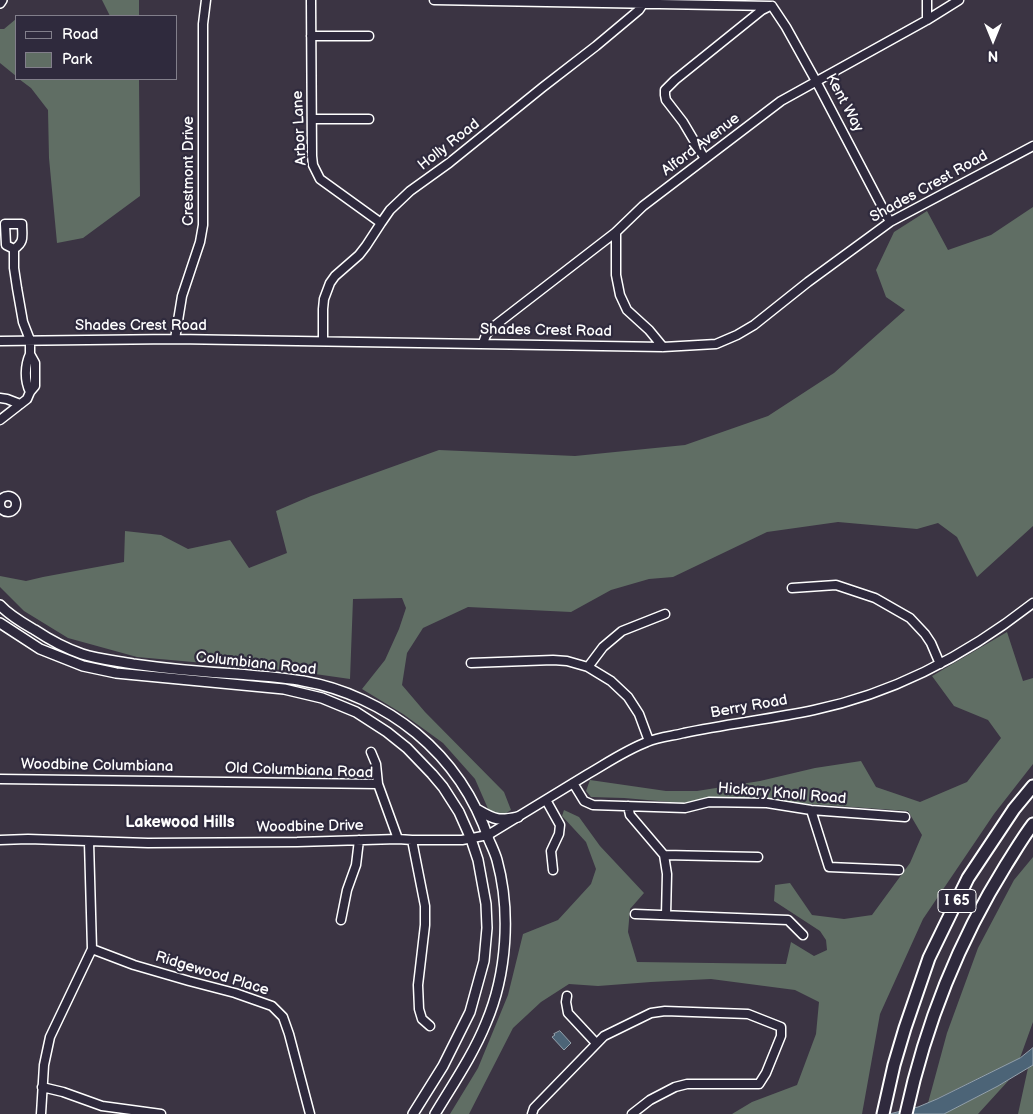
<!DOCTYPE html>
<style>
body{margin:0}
#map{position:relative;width:1033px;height:1114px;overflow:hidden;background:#3b3443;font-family:"Balsamiq Sans",sans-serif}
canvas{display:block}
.legend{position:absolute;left:15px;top:15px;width:162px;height:65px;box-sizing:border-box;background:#2f2a3d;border:1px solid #827f8b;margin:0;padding:6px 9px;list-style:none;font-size:15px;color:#fff}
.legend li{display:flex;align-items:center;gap:10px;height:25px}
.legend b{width:25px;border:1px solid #827f8b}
.north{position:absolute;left:968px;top:15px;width:50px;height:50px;-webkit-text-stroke:4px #2f2a3d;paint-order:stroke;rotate:180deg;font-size:14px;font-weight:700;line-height:20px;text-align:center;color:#fff}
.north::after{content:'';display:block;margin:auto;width:18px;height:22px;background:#fff;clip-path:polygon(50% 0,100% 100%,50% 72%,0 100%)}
</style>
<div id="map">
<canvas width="1033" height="1114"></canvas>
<ul class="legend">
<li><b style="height:6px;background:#2f2a3d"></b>Road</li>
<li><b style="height:14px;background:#606e64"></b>Park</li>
</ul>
<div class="north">N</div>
</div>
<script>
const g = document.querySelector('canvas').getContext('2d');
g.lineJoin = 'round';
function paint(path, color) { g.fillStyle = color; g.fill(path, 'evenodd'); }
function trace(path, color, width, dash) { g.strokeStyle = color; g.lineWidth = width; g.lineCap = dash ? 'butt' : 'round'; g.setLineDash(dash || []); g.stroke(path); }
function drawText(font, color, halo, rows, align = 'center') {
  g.font = font + ' "Balsamiq Sans",sans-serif'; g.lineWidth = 4.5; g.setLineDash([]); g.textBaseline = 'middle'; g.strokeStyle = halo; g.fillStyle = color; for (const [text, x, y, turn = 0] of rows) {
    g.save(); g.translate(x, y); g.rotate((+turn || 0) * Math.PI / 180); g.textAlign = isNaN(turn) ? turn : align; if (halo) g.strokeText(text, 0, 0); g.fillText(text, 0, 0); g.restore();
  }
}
const green = new Path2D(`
 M102,0h37v16h-29z
 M16,19v57l-16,-13v-34h4z
 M19,79h120l1,117 -57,42 -26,5 -8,-85 -1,-48 -17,-22z
 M1033,207v319l-56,51 -20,-40 -19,-14 -21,6 -79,-7 -71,10 -94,45 -24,2 -38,11 -40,22 -103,-5 -45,21 -16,25 -5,32 23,27 79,80 7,18 -8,5 -14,-4 -14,-32 -32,-36 -40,-29 -41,-25 23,-29 14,-31 7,-21 -4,-10 -49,1 -3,80 -56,-8 -157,-14 -69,-19 -44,-27 -24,-24v-11l26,5 17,-4 81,-15 1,-31 36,4 27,14 42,-9 19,28 38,-15 -11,-42 35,-15 128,-46 136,6 110,-11 83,-29 66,-43 71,-63 -19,-13 -10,-27 18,-38 33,-21 21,39 43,-15z
 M1007,632l16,49 10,-3v86l-39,50 -71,105 -43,95 -18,100h-130l20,-12 45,-17 19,-51 3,-32 -24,-12 -84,-11 -60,3 -53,4 -29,-2 -28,18 -28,26 -44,86h-19l28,-46 30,-73 15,-61 35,-14 33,-36 5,-15 -10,-27 -24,-26 2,-6 15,7 21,29 44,47 -14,16 -2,23 9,30 149,2 5,-22 23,14 13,-6 -1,-10 -6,-9 -46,-30 1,-16 15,-2 22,32 32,4 28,-4 38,-52 12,-28 -14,-24 -181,-13 -45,5 -58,-5 -33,-1 -5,-6 4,-11 76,11h31l63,-10 55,-13 46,-7 15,26 44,15 47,-20 34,-44 -13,-18 -34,-14 -22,-30z
 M1033,857v165l-13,36 -92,45 19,-70 31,-85 36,-68z
 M1033,1065v49h-15l10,-46z
 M1009,1080l-31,34h-34l54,-28z`);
const water = new Path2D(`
 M560,1031l11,12 -7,7 -12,-13 3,-2 -1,-1z
 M1033,1048v17l-35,21 -54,28h-55l29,-7 19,-8 83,-41z`);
const minor = new Path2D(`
 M311,0l1,156 1,9 7,14 61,44
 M434,0l338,6
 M927,0v20
 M772,6l14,21 30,54 74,141
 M311,36h58
 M312,119h57
 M705,159l-22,-37 -17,-22 -1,-5v-5l10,-10 87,-70 6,-3
 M5,224h17c0,12 3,18 -8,25l-8,-4z
 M616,232v43l4,20 7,15 22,20 14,17
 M175,339l7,-43 18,-54 3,-17v-201l3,-24
 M0,341l175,-2 488,8 53,-3 21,-9 17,-10 54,-43 82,-60 143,-76
 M323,341v-32l1,-10 6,-16 5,-7 24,-21 7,-9 15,-23 9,-13 20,-19 39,-28 94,-76 53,-41 43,-36 4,-6
 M483,343l3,-8 7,-8 123,-95 27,-26 138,-105 146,-81 32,-20
 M30,392c-6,-12 -5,-27 0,-38
 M0,398l7,1 13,5
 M0,420l27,-21 3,-7 5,-6v-23l-5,-9v-14l-7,-18 -6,-34 -3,-20v-19
 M0 504a8 8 0 1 1 16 0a8 8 0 1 1-16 0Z
 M792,588l44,-3 39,13 35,20 15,16 6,9 9,21
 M471,663l82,-3 14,1 21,6 23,14 17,16 11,17 10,27
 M588,667l15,-20 19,-16 43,-17
 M371,752l5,12 2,20 20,55
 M0,779l378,5
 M573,783l11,18 9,4 92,3 24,-6 58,1 44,7 94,7
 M546,800l14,25 -1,9 -8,17 2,19
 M628,806l2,9 34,40 94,2
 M811,810l18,57 70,3
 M0,840l28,-1 120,4 149,-1 101,-3 14,1h50l26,-5c33,-20 66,-40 100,-61 19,-11 38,-24 59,-32 12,-5 25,-6 37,-9 43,-9 87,-14 130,-23 81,-17 154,-56 219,-107
 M412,840l13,66v19l-7,60 1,24 3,10 8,7
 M664,855l3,19 -1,41
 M635,914l153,6 15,15
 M341,920l6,-30 9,-25 3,-25
 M92,949l42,16 55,16 46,12 37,13 11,11 6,17 21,80
 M567,996l-1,6 2,11 28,30
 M42,1087l21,5 39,14 59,8
 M41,1114l3,-49 6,-28 42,-88 -3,-107
 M532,1114l2,-6 70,-72 47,-23 14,-2 83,3 33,13v9l-15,37 -7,11h-72l-12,3 -25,13 -18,14`);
const major = new Path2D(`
 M0,3l2,-3
 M0,605c10,11 23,18 35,25 15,10 30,18 47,24 15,5 35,7 51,10 35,5 70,8 104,10 22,2 44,3 66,7 41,7 81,26 113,52 35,29 59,65 73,107 3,7 6,13 8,20 14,51 10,114 -11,163 -13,32 -33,61 -51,91
 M0,623l40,26 43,17 33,7 168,16 38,9 34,14 31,20 20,16 25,26 11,13 16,25 12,27 7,21 8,44 1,24 -3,33 -14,51 -27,54 -30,48
 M478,810c17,10 21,11 40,7`);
const highway = new Path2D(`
 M883,1114l11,-49 11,-37 24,-70 39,-80 46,-69 19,-23
 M906,1114c19,-88 52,-172 100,-249 9,-14 17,-28 27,-41`);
const shields = [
 [957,901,38]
];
const shieldNames = [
 ["I 65",957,901]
];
const streetNames = [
 ["Kent Way",844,103,62],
 ["Arbor Lane",300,128,-93],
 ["Holly Road",449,145,-38],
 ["Alford Avenue",701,145,-37],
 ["Crestmont Drive",189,171,-90],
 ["Shades Crest Road",929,187,-29],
 ["Shades Crest Road",141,326],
 ["Shades Crest Road",546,331,1],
 ["Columbiana Road",256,664,6],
 ["Berry Road",749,707,-10],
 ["Woodbine Columbiana",97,766,1],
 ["Old Columbiana Road",299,771,2],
 ["Hickory Knoll Road",782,794,5],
 ["Woodbine Drive",310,827,-1],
 ["Ridgewood Place",212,974,17]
];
const neighbourhoodNames = [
 ["Lakewood Hills",180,823]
];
paint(green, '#606e64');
paint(water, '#4c6477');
trace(water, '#94a2ad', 1);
trace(minor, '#fff', 11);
trace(major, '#fff', 12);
trace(highway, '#fff', 15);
trace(minor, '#2f2a3d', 8);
trace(major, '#2f2a3d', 9);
trace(highway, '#2f2a3d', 11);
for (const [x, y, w] of shields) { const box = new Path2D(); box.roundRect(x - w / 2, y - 11.5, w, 23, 4); g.fillStyle = '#2f2a3d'; g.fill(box); trace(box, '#fff', 1); }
drawText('bold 14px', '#fff', null, shieldNames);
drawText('15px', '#fff', '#2f2a3d', streetNames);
drawText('bold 16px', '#fff', '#2f2a3d', neighbourhoodNames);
</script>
